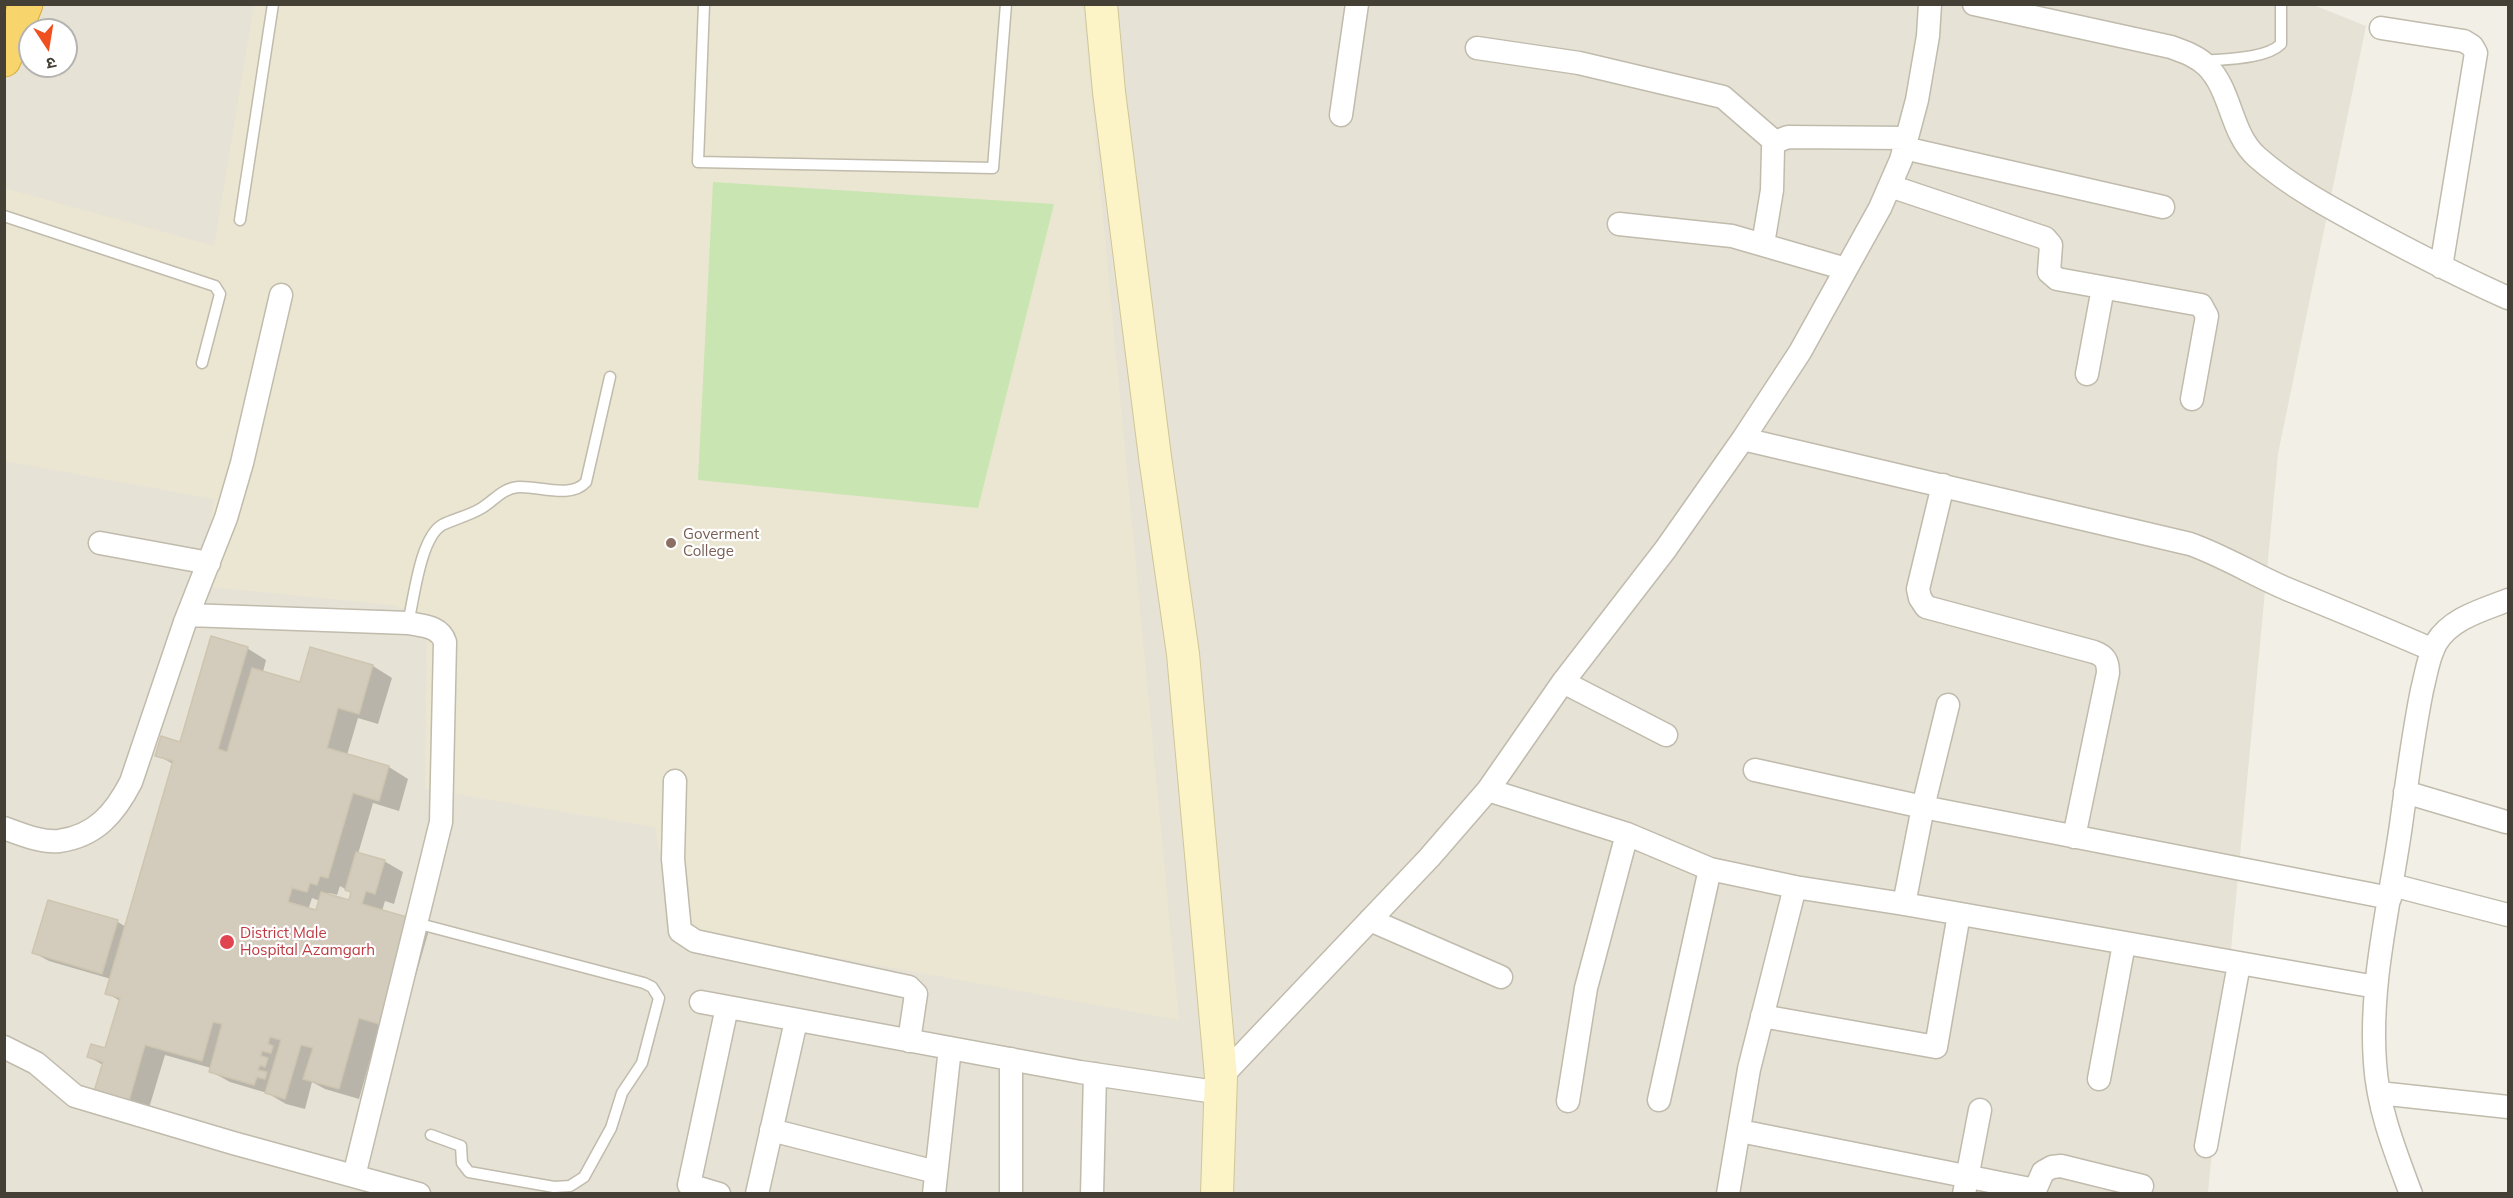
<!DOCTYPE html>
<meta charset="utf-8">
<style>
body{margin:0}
#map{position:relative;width:2513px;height:1198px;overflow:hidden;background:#f2f0e6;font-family:Mulish,"Noto Sans Devanagari",sans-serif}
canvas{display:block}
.frame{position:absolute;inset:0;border:6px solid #454036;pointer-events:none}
.north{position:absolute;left:18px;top:18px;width:60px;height:60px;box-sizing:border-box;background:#fff;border:2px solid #b5b3af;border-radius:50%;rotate:168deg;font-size:16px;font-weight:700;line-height:24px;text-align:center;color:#454036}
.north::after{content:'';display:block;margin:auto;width:21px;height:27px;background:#f0501f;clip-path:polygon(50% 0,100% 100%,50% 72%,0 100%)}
</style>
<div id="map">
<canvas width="2513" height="1198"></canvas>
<div class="frame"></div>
<div class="north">उ</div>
</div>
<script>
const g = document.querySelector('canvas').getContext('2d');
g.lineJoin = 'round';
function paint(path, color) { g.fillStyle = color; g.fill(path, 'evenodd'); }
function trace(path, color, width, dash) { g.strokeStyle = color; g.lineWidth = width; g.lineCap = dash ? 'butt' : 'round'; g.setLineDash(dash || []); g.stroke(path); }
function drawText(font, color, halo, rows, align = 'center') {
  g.font = font + ' Mulish,sans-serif'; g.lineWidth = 4.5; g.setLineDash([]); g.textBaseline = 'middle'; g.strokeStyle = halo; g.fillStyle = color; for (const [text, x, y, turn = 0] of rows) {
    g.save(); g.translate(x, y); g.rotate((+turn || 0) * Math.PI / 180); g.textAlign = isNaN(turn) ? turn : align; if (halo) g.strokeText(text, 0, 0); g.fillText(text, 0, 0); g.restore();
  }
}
const residential = new Path2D(`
 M2311,4l55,22 -88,428 -70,739 -2203,1v-1189zM30,30h36v36h-36z`);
const education = new Path2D(`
 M254,5h829l96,1015 -505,-92 -19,-101 -230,-38 2,-172 -35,-12 -190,-19 12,-87 -209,-38 -1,-273 210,58z`);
const green = new Path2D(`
 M713,182l341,22 -76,304 -280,-28z`);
const shadow = new Path2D(`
 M247,648l19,12 -3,12 38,11 10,-34 62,17 19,12 -14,46 -20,-6 -11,37 42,12 19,12 -9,32 -26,-8 -15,51 26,7 19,11 -9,32 -9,-3 -3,10 47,19 -30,104 -20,-6 -20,71 -34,-10 -13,-7 -7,27 -19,-5 -19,-11 -37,-11 -20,-11 1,-3 -46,-13 -19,63 -32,-9 -11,-44 -14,-8 17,-7 14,-49 -13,-8 4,-14 -62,-18 -15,-8 15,-51 69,20 8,5 47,-163 -16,-9 24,-11zM340,886l12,7 -2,9 -22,-6 1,-3 8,2zM312,898l8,3 -3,11 -9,-2z`);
const building = new Path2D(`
 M211,636l37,11 -30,102 9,3 25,-84 48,14 10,-35 63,18 -14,49 -21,-6 -11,40 62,18 -10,35 -26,-8 -25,85 -8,-2 -3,9 -7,-2 -3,9 -15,-4 -4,14 28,8 5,-18 28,8 2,-8 -6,-2 11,-38 29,8 -10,34 -9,-3 -4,13 48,14 -31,106 -20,-6 -20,71 -36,-10 10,-31 -12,-3 -16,54 -20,-6 16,-53 -11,-3 -2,7 5,2 -2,7 -9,-2 -1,5 7,2 -3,9 -5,-2 -2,5 9,2 -2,7 -8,-2 -3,8 -45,-13 13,-48 -9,-2 -11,39 -57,-16 -18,63 -35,-10 11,-36 -16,-5 4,-13 14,4 15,-50 -15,-4 68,-233 -18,-5 6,-20 19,6z
 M48,900l70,20 -16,54 -70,-21z`);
const lane = new Path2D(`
 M704,4l-6,158 295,6 13,-164
 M2204,61c21,-2 62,-2 77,-17v-40
 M4,216l211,70 5,8 -18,69
 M240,220l33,-216
 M408,623c6,-24 12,-85 34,-98 12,-6 26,-9 38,-16 14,-8 22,-21 39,-22 20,-1 52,12 67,-5l24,-105
 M416,923l228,60 8,4 7,11 -17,65 -20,30 -11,35 -27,49 -14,9 -16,1 -85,-15 -7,-9 -1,-17 -30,-11`);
const street = new Path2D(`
 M1974,4l197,43c13,5 26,9 36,19 25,25 23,67 50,91 35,31 79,54 120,76 43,23 86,45 131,65
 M2381,28l83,13 8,5 4,7 -35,214
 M1477,48l102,15 144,34 52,45
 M1341,115l16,-111
 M1904,148l259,59
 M1890,186l155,52 6,7 -2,27 8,7 144,26 6,11 -15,83
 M1619,224l113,12 114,33
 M1763,244l9,-54 1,-42 2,-6 13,-5 119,1
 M2087,374l16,-86
 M1743,439l447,105c34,12 64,31 97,45 49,20 98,40 146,61
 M1943,485l-25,104 2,9 6,9 168,45c11,4 14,9 14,21l-34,164
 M100,543l109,20
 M188,615l220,8c15,3 32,3 37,19l-4,180 -87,354
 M1563,682l103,53
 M1755,770l168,37 467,91
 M675,781l-2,78 7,72 15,10 214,46 7,7 -7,47
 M1488,790l139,44 83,35 85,18 109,17 472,83
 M2405,792l101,30
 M4,828c17,6 37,15 55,13 37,-5 56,-28 72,-59l54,-160 41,-104 16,-55 39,-168
 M2392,885l116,30
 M1904,904l19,-97 25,-102
 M1370,920l131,57
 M701,1002l379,70 142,21
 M1762,1016l174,31 23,-133
 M4,1047l32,16 39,33 158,47 186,51
 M1011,1059v135
 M1221,1077l208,-219 59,-68 75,-108 102,-132 78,-111 57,-87 80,-144 21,-48 16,-60 11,-64 2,-32
 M2099,1079l25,-135
 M2379,1093l129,14
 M1659,1100l51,-231
 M1568,1101l18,-113 41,-154
 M771,1130l165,42
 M1740,1131l290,58 6,-1 7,-16 9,-5 9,-1 81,20
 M2206,1146l33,-182
 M719,1194l-30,-9 38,-178
 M757,1194l39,-173
 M934,1194l16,-146
 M1092,1194l3,-120
 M1728,1194l21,-125 46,-182
 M1964,1194l16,-84
 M2411,1194c-16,-43 -33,-85 -36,-131 -6,-80 15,-160 26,-238 6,-45 12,-90 21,-135 4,-15 6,-33 14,-47 15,-25 47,-33 72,-43`);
const secondary = new Path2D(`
 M1101,4l8,88 46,365 28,197 38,423 -4,117`);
const highway = new Path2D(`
 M4,60l22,-56`);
const markers = [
 [671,543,6,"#8d6e63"],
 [227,942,8,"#e0444e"]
];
const educationNames = [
 ["Goverment",683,534],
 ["College",683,551]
];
const healthNames = [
 ["District Male",240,933],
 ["Hospital Azamgarh",240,950]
];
paint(residential, '#e6e2d5');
paint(education, '#ebe6d1');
paint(green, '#c9e5b1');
paint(shadow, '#0003');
paint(building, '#d3ccbc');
trace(building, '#cec5b0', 1.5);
trace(lane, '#c0bbac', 13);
trace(street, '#c0bbac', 25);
trace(secondary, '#d0c698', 34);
trace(highway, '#d6ab3c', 35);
trace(lane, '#fff', 10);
trace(street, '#fff', 22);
trace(secondary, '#fcf4c6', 32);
trace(highway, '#f7d56c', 33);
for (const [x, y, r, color] of markers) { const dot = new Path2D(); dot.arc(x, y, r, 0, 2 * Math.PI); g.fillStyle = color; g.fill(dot); trace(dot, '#fff', 2); }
drawText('15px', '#785e54', '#fff', educationNames, 'left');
drawText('15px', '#be3a42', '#fff', healthNames, 'left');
</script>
